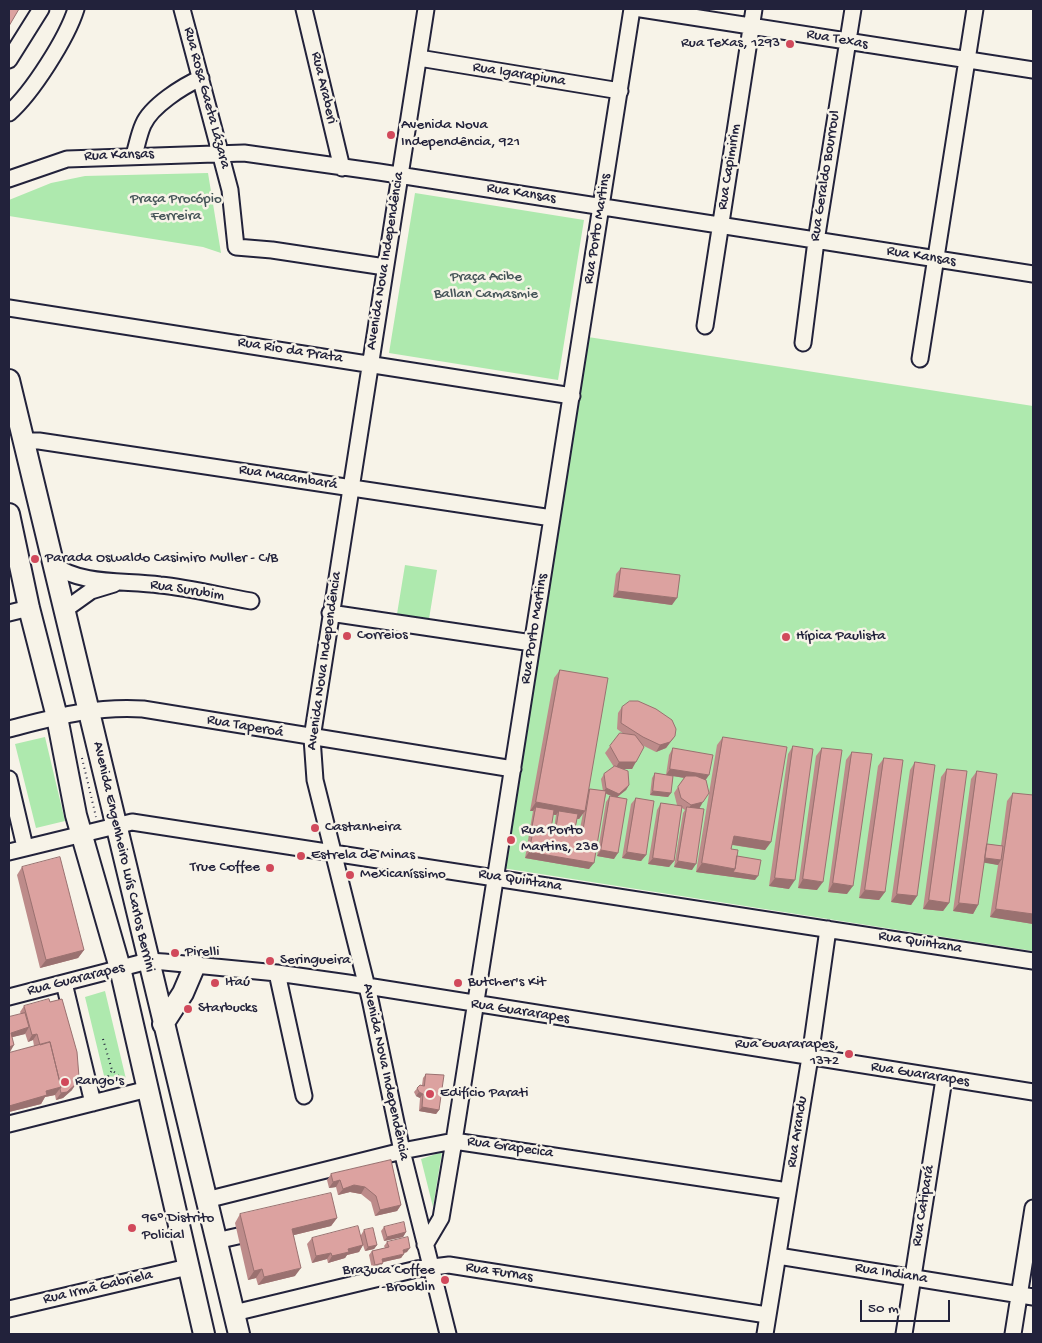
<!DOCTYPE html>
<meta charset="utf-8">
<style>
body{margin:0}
#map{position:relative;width:1042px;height:1343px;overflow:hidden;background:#f7f3e8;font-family:"Gochi Hand",sans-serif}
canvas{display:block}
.frame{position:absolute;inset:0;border:10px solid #22223b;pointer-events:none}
.scale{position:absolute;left:860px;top:1300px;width:90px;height:22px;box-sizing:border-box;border:2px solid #22223b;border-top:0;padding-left:6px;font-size:15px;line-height:18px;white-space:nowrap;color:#22223b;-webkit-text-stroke:4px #f7f3e8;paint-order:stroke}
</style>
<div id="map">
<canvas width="1042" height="1343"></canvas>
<div class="frame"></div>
<div class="scale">50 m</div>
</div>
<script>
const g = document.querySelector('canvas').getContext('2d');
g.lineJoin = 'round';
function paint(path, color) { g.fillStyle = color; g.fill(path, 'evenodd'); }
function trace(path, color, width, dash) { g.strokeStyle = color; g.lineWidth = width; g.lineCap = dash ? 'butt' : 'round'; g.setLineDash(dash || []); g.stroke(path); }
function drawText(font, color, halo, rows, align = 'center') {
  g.font = font + ' "Gochi Hand",sans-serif'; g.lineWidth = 5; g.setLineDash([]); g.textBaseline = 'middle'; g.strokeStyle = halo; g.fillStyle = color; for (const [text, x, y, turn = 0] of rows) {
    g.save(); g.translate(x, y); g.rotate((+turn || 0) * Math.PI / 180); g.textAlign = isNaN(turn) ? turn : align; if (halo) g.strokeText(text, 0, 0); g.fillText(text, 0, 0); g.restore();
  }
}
const green = new Path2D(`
 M208,173l13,80 -18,-6 -194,-31v-16l42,-17 34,-7z
 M415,193l169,27 -26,160 -169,-27z
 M588,337l445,69v545l-531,-83z
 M405,565l32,5 -8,49 -32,-5z
 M45,737l20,84 -29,7 -21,-84z
 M105,991l21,88 -20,5 -21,-87z
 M442,1152l-9,55 -12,-48z`);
const path = new Path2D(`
 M82,758l14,59
 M103,1039l9,31 11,10
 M103,1085l9,-15`);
const minor = new Path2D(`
 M182,9l48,181 6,57 36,3 113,17
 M304,9l38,159
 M426,9l-114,729 3,42 55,219 32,152 46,183
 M641,9l392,61
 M419,58l201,33
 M9,60l32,-51
 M9,113c23,-20 58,-75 67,-104
 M134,155c3,-10 5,-21 9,-30 8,-19 40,-39 58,-47
 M9,179l58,-20 177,-6 135,19 654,102
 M9,308l563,88
 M705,326l49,-317
 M803,343l13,-102 37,-232
 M920,359l55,-350
 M23,441h16l513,77
 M52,564c31,22 72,16 108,21 31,3 61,11 91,16
 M63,611l28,-20 23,-7
 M9,613l20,-5
 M330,613l202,30
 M9,729c47,-12 84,-23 134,-20l370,60
 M9,779l16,68
 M9,852l123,-30 901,139
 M277,973l27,123
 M64,983l29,120
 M9,997l139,-36 16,1 113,11 71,10 685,109
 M9,1124l139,-35
 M206,1200l196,-49 52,-10 334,50
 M216,1241l22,-5
 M425,1245l16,-27 13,-77 178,-1132
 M778,1256l255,41
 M9,1309l179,-42
 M234,1313l183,-44 32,-4 318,50
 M765,1334l45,-277 18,-128
 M904,1334l40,-255
 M1013,1334l20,-126`);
const major = new Path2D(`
 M9,380l230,954
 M9,514l20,94 28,109 19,98 44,153 84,366
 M163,1024l20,-31 12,-28`);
const wall = new Path2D(`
 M621,568l51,37 -59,-8 3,-23z
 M560,670l28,122 2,-3 13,2 -2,-12 3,-5 10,-7 -9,-14 15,-20 4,1 -7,-5 1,-16 4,-6 53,29 -9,12 -10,4 -14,-7 -10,24h-10l7,16 -3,5 -9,7 -3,62 -17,-3 9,-54 4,-6h2l-6,-2 -17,75 -64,-11 8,-47h-3l24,-133zM583,813l-4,21 -5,-1 3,-14h2zM553,815h3l-2,14h-3z
 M723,737l48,105 -6,8 -33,-5 -1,4 24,31 -59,-8 21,-127z
 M793,746l-4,143 -20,-3 19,-132z
 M673,748l33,32 -7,29 -7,61 -18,-3 9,-54 2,-3 -3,-2 -8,53 -5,6 -21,-3 9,-54 4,-7 18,3 -2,-1 -3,-12 10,-15 -11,-2 -2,17 -3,4 -18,-2 2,-17 3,-5 11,2 3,-20z
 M822,748l-5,142 -19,-2 18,-132z
 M852,752l-5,142 -19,-2 18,-132z
 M884,758l1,134 -6,8 -20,-2 19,-132z
 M915,762l2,134 -6,9 -20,-3 19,-132z
 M947,769l2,134 -6,8 -20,-2 18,-132z
 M977,771l10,73 14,2 6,-45 6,-8 20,131 -43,-7 8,-52 -14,-3 -6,43 -5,9 -20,-3 18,-132z
 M636,798l10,57 -5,6 -19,-3 9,-54z
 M22,867l62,83 -6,8 -38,10 -23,-93z
 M24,1006l48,84 -9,8 -7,2 -1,-5 -10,2 -4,7 -32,8v-59l25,-7 -1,-6 -5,2 -3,-9v1l-13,3 -2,15 -1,-35 12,-3 -1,-2z
 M426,1074l13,36 -3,4 -17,-3 1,-13 -4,-2 -2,-4 6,-7h2l1,-7z
 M391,1160l10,45 -4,6 -22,5 -4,-14 -10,-8 -11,-2 -12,3 -2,-8 -7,1 -2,-8 4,-6z
 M240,1214l97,4 -6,8 -37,9 1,41 -37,9 -2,-7 -8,2 -13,-57z
 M384,1227l22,5 -3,5 -19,4 -3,-10z
 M364,1230l13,15 -3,4 -9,2 -2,-6 -4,7 -12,3 -2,3 -17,5 -1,-4 -15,4 -5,-19 5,-6 49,-3z
 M387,1242l20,10 -3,1 -3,5 -18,4 -3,5 -8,2 -3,-14 3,-4 13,-3 -1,-2z`);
const shadedWall = new Path2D(`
 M618,591l59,7 -5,7 -59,-8z
 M675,736l-9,12 -10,4 4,-7z
 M619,762h17l-4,7h-17z
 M670,769l39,6 -4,6 -39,-6z
 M629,785l-3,5 -10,8 -13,-6 3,-4z
 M653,791l18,2 -3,4 -18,-2z
 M536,802l49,9 -6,8 -21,-3 1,-5 -3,4 -21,-3 1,-5 -3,4h-3z
 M703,802l-4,7 -13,3 5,-7z
 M734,836l37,6 -6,8 -37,-6z
 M601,850l17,3 -4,6 -17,-3z
 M529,852l65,11 -5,6 -64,-11z
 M627,852l19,3 -5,6 -19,-3z
 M653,858l21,3 -5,6 -21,-3z
 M983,858l18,2 -3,5 -18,-3z
 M678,861l18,3 -4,6 -18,-3z
 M702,863l33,6 23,7 -3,4 -59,-8z
 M775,878l20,2 -6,9 -20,-3z
 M803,879l20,3 -6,8 -19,-2z
 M833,883l20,3 -6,8 -19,-2z
 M865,890l20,2 -6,8 -20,-2z
 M897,894l20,2 -6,9 -20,-3z
 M929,900l20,3 -6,8 -20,-2z
 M959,903l19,2 -5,9 -20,-3z
 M996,909l37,5v10l-43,-7z
 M84,950l-6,8 -38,10 6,-8z
 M29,1027l-4,7 -16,4 2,-5z
 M37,1034l-4,6 -5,2 4,-7z
 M14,1045l-4,7h-1v-5z
 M76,1084l-4,6 -9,8 -7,2 5,-7z
 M61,1087l-6,8 -10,2 -4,7 -32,8v-6l37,-15z
 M419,1092l4,2 -3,4 -4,-2z
 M422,1107l17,3 -3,4 -17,-3z
 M340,1180l-4,7 -7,1 4,-6z
 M354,1185l11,2 -4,7 -11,-2 -12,3 5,-6z
 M401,1205l-4,6 -22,5 5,-6z
 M337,1218l-6,8 -45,11 6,-8z
 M406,1232l-3,5 -19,4 3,-4z
 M363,1245l-4,7 -12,3 -2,3 -17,5 4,-7 16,-7z
 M377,1245l-3,4 -9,2 3,-4z
 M410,1248l-3,4 -7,2 3,-4z
 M331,1253l-4,6 -15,4 4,-7z
 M404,1254l-3,4 -22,5 3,-4z
 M383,1263l-3,4 -8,2 3,-4z
 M301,1268l-6,8 -37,9 6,-8z
 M262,1269l-6,9 -8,2 6,-9z`);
const building = new Path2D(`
 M9,9h10l-10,17z
 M621,568l59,7 -3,23 -59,-7z
 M560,670l48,8 -23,133 -49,-9z
 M630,701h8l18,8 16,11 4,9 -1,7 -5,6 -10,3 -17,-8 -22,-14 1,-16z
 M620,733l15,2 9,12 -8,15h-17l-9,-16z
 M723,737l64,10 -16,95 -37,-6 -3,13 7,1 -3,19 -33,-6z
 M793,746l20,3 -18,131 -20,-2z
 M673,748l40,7 -4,20 -39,-6z
 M822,748l20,2 -19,132 -20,-3z
 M852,752l20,2 -19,132 -20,-3z
 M884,758l19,2 -18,132 -20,-2z
 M915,762l20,3 -18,131 -20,-2z
 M615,766l13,5 1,14 -10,9 -13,-6 -2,-14z
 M947,769l20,2 -18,132 -20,-3z
 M977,771l20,3 -19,131 -19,-2z
 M655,773l18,3 -2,17 -18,-2z
 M686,776h10l10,4 3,13 -6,9 -12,3 -10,-7 -3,-11z
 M590,789l16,2 -12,72 -65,-11 5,-26 48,8z
 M1013,793l20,2v119l-37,-5z
 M610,796l17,3 -9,54 -17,-3z
 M636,798l18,3 -8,54 -19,-3z
 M661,803l21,3 -8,55 -21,-3z
 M536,807l18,3 -3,19 -17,-3 -2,2z
 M687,807l17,2 -8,55 -18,-3z
 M559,811l19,3 -4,19 -18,-3z
 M987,844l16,2 -2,14 -16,-2z
 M737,856l24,4 -3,16 -25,-4 2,-3z
 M60,857l24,93 -38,10 -24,-93z
 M49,999l1,3 12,-3 15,53 2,25 -3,7 -9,8 -6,1 -1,-4 1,-2 -11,-45 -10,3 -3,-11 -5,1 -8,-29z
 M25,1013l4,14 -18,6 3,12 -5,2v-30z
 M50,1042l11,45 -15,4 1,4 -38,11v-53z
 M426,1074l18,1 -5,35 -17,-3 1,-13 -4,-2 -2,-4 3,-3 4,1z
 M391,1160l10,45 -21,5 -4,-14 -11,-9 -11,-2 -11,4 -3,-9 -7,2 -2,-8z
 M331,1193l6,25 -45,11 9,39 -37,9 -2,-8 -8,2 -14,-57z
 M404,1222l2,10 -19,5 -3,-10z
 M358,1226l5,19 -15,4 1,3 -17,4 -1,-3 -15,3 -4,-18z
 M373,1228l4,17 -9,2 -4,-17z
 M408,1237l2,11 -7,2 1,4 -22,5 1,4 -8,2 -3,-14 17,-4 -2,-5z`);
const markers = [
 [790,44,5,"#d1495b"],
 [391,135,5,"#d1495b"],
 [35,559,5,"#d1495b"],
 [347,636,5,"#d1495b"],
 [786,637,5,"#d1495b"],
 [315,828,5,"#d1495b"],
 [511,840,5,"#d1495b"],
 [301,856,5,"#d1495b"],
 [270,868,5,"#d1495b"],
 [350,875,5,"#d1495b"],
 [175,953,5,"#d1495b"],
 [270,961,5,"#d1495b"],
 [215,983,5,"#d1495b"],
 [458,983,5,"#d1495b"],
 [188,1009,5,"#d1495b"],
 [849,1054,5,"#d1495b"],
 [65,1082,5,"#d1495b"],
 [430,1094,5,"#d1495b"],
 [132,1228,5,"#d1495b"],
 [445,1280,5,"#d1495b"]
];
const streetNames = [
 ["Rua Texas",837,40,10],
 ["Rua Igarapiuna",519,75,9],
 ["Rua Araberi",323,88,77],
 ["Rua Rosa Gaeta Lázara",206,98,75],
 ["Rua Kansas",119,156,-2],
 ["Rua Capimirim",730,167,-81],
 ["Rua Geraldo Bourroul",826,176,-81],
 ["Rua Kansas",521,194,9],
 ["Rua Porto Martins",598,229,-81],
 ["Rua Kansas",921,257,9],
 ["Avenida Nova Independência",386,261,-81],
 ["Rua Rio da Prata",290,351,9],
 ["Rua Macambará",288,478,9],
 ["Rua Surubim",187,591,9],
 ["Rua Porto Martins",535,629,-81],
 ["Avenida Nova Independência",325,661,-82],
 ["Rua Taperoá",245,727,10],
 ["Avenida Engenheiro Luís Carlos Berrini",123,857,77],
 ["Rua Quintana",520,881,9],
 ["Rua Quintana",920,943,9],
 ["Rua Guararapes",76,980,-14],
 ["Rua Guararapes",520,1012,9],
 ["Avenida Nova Independência",385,1072,78],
 ["Rua Guararapes",920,1075,9],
 ["Rua Arandu",798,1132,-81],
 ["Rua Grapecica",510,1148,8],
 ["Rua Catipará",924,1206,-81],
 ["Rua Furnas",499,1273,9],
 ["Rua Indiana",891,1274,9],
 ["Rua Irmã Gabriela",98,1288,-13]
];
const poiNames = [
 ["Rua Texas, 1293",780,44,"right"],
 ["Avenida Nova",401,126],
 ["Independência, 921",401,143],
 ["Parada Oswaldo Casimiro Muller - C/B",45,559],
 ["Correios",357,636],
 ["Hípica Paulista",796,637],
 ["Castanheira",325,828],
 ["Rua Porto",521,831],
 ["Martins, 238",521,848],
 ["Estrela de Minas",311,856],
 ["True Coffee",260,868,"right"],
 ["Mexicaníssimo",360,875],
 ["Pirelli",185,953],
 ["Seringueira",280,961],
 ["Itaú",225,983],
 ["Butcher's Kit",468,983],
 ["Starbucks",198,1009],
 ["Rua Guararapes,",839,1045,"right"],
 ["1372",839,1062,"right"],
 ["Rango's",75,1082],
 ["Edifício Parati",440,1094],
 ["96º Distrito",142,1219],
 ["Policial",142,1236],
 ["Brazuca Coffee",435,1271,"right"],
 ["-Brooklin",435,1288,"right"]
];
const parkNames = [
 ["Praça Procópio",176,200],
 ["Ferreira",176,217],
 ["Praça Acibe",486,278],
 ["Ballan Camasmie",486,295]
];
paint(green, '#aee9ae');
trace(minor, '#22223b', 19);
trace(major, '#22223b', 24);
trace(path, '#22223b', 2, [1, 4]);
trace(minor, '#f7f3e8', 15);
trace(major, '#f7f3e8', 20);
paint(wall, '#bd8b8a');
paint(shadedWall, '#9a7170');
paint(building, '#dca2a0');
trace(building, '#9a7170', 1);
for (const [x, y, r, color] of markers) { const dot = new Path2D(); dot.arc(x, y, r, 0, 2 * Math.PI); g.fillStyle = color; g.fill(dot); trace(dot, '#f7f3e8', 2); }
drawText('15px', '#22223b', '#f7f3e8', streetNames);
drawText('15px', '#22223b', '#f7f3e8', poiNames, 'left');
drawText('15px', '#455458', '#f7f3e8', parkNames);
</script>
